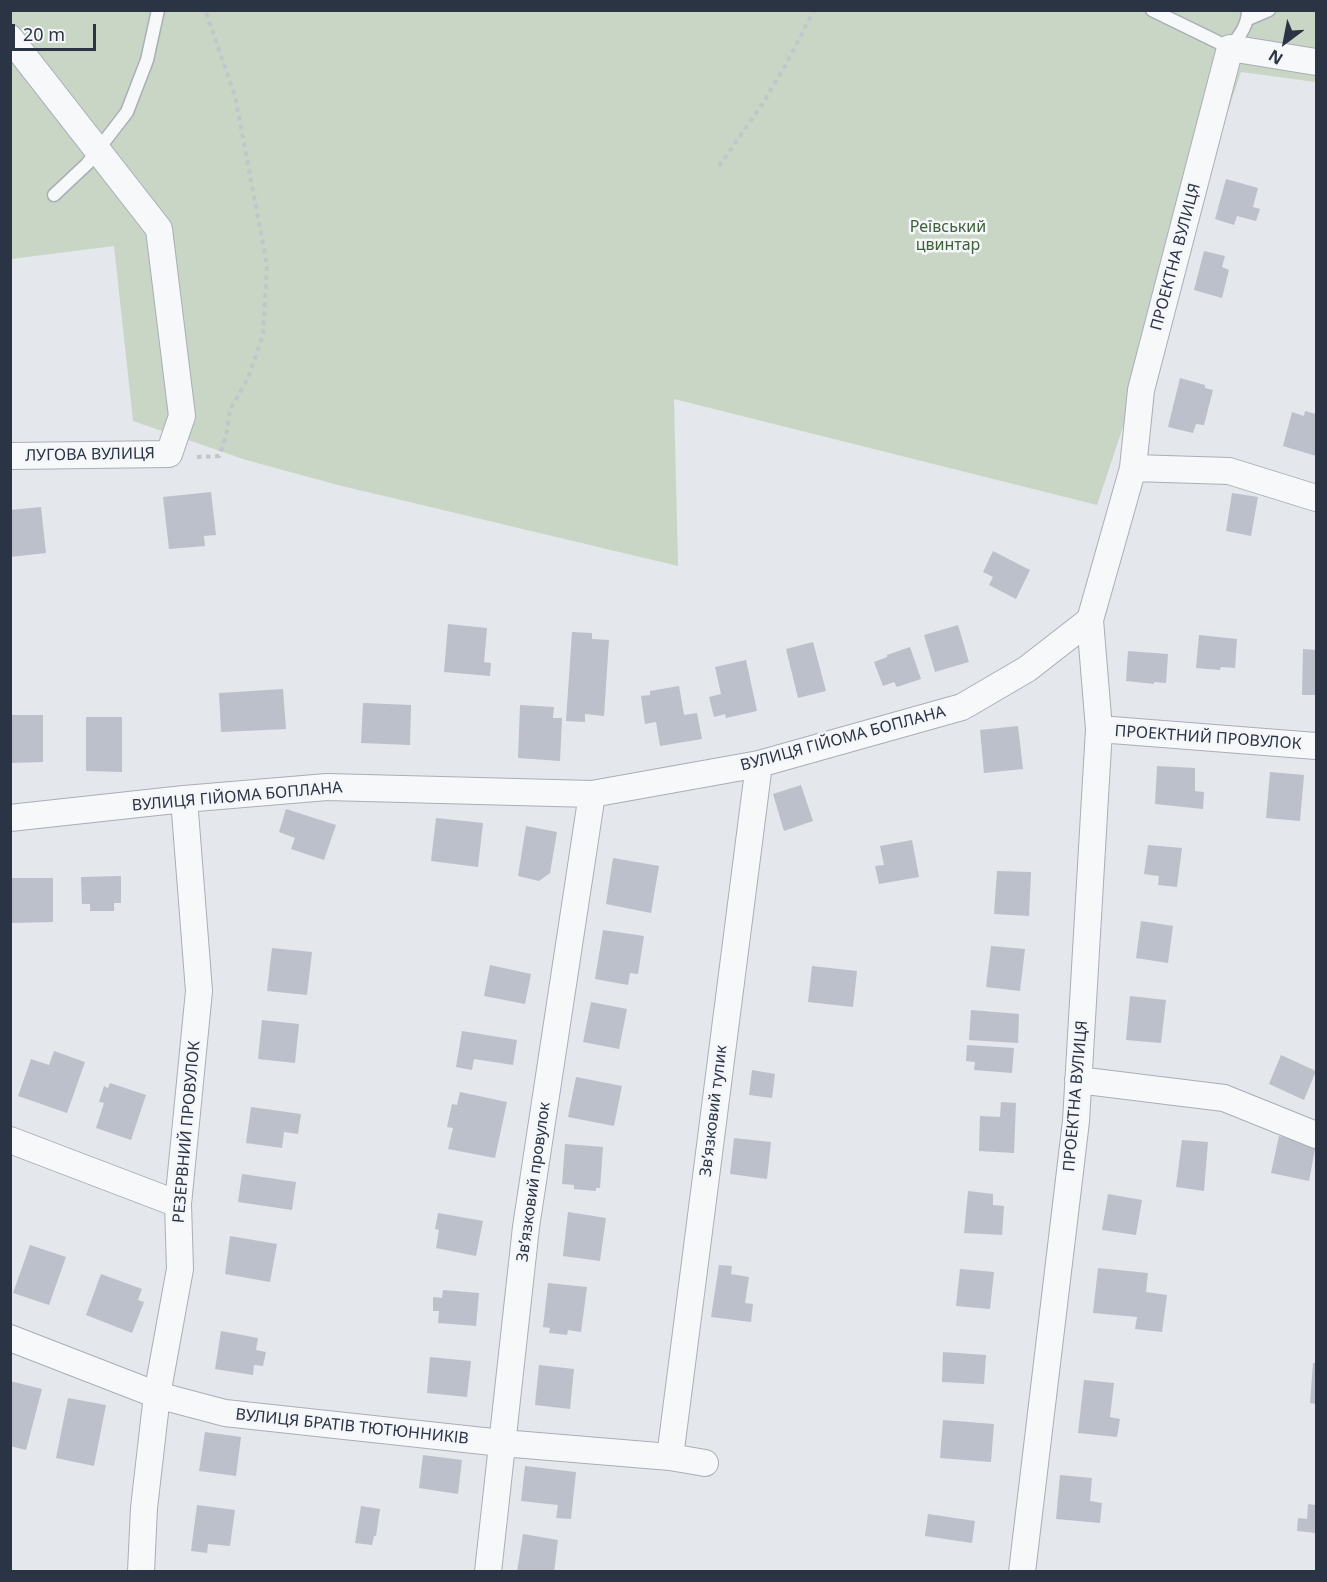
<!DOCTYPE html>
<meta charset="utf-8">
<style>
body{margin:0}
#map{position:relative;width:1327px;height:1582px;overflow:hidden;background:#e4e7ec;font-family:"Noto Sans",sans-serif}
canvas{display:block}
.frame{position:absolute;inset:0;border:12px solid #2b3445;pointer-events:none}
.north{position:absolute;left:1255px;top:12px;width:60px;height:60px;-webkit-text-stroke:4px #f4f6f9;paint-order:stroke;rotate:212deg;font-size:16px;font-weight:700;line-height:24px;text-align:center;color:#2b3445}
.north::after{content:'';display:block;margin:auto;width:21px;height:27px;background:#2b3445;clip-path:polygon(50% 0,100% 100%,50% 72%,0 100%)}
.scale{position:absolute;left:12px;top:24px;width:84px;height:27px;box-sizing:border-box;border:3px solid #2b3445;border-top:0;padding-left:8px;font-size:18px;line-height:21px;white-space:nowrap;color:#2b3445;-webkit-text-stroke:4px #f4f6f9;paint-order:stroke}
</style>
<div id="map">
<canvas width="1327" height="1582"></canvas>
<div class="frame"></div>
<div class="north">N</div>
<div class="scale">20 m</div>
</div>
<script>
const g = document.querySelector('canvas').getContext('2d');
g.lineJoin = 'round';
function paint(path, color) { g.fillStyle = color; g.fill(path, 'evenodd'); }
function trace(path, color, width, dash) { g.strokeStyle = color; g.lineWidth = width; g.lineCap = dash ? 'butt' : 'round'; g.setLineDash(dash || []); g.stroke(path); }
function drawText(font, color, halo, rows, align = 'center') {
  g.font = font + ' "Noto Sans",sans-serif'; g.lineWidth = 5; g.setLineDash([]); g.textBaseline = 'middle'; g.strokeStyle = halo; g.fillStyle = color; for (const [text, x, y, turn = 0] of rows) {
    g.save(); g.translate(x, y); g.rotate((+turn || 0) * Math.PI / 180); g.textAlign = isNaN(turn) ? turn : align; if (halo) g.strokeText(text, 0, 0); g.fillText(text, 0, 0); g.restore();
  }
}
const green = new Path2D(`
 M10,11h1306v71l-75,-10 -144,433 -423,-106 4,167 -340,-81 -92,-25 -113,-39 -19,-175 -103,13z`);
const building = new Path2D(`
 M1226,179l32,9 -5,19 7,2 -4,12 -19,-5 -3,9 -19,-6z
 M1204,251l21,5 -3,11 7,3 -7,28 -28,-8z
 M1180,378l25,7v3l8,2 -9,35 -8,-1 -3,9 -25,-6z
 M1305,411l11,3v42l-33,-10 9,-34 12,4z
 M211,492l5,43 -12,1 1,10 -36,3 -6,-52z
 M1232,493l26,4 -7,39 -25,-5z
 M41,507l5,46 -36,4v-47z
 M993,551l37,19 -14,29 -27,-14 4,-8 -10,-5z
 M448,624l39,4 -3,34 7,1 -1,13 -46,-4z
 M958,625l11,37 -34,10 -11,-37z
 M572,632l20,1v6l17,1 -5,76 -19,-2v8l-19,-1z
 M1199,635l38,4 -2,29 -14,-1 -1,3 -24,-2z
 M813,642l13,49 -28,7 -12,-49z
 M910,647l11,32 -24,8 -3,-5 -11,4 -9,-24 13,-5v-2z
 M1303,649l13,1v45h-14z
 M1128,651l40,3 -2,29 -12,-1v2l-28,-3z
 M746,660l11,51 -31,7 -1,-4 -11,3 -5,-20 12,-3 -6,-27z
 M679,686l5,29 13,-2 5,26 -42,7 -4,-24 -11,2 -4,-28 9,-1v-4z
 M283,689l3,40 -65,3 -2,-39z
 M363,703l48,2 -1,40 -49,-2z
 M520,705l34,2 -1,11h9l-2,43 -42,-3z
 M10,715h33v47l-33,1z
 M86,717h36v55l-36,-1z
 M1018,726l5,43 -39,4 -4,-43z
 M1157,766l38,2v23l9,1 -1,17 -48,-5z
 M1270,772l34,3 -4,46 -34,-3z
 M801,785l12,36 -29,10 -11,-37z
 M286,809l50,16 -12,35 -33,-11 4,-11 -16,-6z
 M436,818l47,5 -5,44 -47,-6z
 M526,826l31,6 -7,41 -11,8 -21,-5z
 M912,840l7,37 -40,7 -4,-18 9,-1 -4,-19z
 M1148,845l34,3 -5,39 -19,-2 1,-9 -15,-2z
 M613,858l46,8 -8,47 -45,-9z
 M997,871l34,1 -2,44 -35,-2z
 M121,876v27h-7v8h-24v-7h-8l-1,-27z
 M10,878h43v44l-43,1z
 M1141,921l32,5 -5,37 -32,-5z
 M603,930l41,6 -6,38 -8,-1 -2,12 -33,-6z
 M991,946l34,3 -5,42 -34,-4z
 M272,948l40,4 -5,43 -40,-4z
 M490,965l41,9 -6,30 -41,-8z
 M812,966l45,5 -4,36 -45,-5z
 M1130,996l36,4 -5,43 -35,-3z
 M591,1002l36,7 -8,40 -36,-7z
 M971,1010l48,4 -1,29 -49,-3z
 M262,1020l37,4 -4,39 -37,-4z
 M462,1031l55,9 -4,25 -39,-6 -2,11 -16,-3z
 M967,1045l47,3 -2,25 -38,-3 1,-8 -9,-1z
 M54,1051l31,11 -18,51 -49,-17 13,-37 18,6z
 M1281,1055l35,16 -12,29 -35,-16z
 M752,1070l23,4 -3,24 -23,-3z
 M576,1077l46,9 -8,40 -46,-9z
 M110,1083l36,12 -15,45 -35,-12 8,-25 -5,-1 5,-16 4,2z
 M460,1092l47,10 -12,56 -47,-9 5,-21 -6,-1 5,-23 5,1z
 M1001,1102l15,1 -2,50 -35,-2 1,-35 20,1z
 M251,1107l50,7 -3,20 -14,-2 -2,16 -36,-5z
 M1279,1136l37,8 -7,37 -38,-8z
 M734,1138l37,4 -4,37 -37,-5z
 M1182,1140l26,2 -4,49 -28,-4z
 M565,1144l38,3 -3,41h-4v3l-22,-2v-4l-12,-1z
 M242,1174l54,8 -4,28 -54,-8z
 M968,1191l25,3v11l11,1 -2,29 -38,-2z
 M1108,1194l34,6 -6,35 -34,-5z
 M568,1212l38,6 -6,43 -37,-5z
 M438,1213l45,8 -7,35 -40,-8 3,-18 -4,-1z
 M230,1236l47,8 -7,38 -45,-8z
 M30,1245l36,12 -17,48 -36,-12z
 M719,1265l13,1 -1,8 18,3 -4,26 8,1 -2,18 -40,-5z
 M1098,1268l50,5 -2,19 21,3 -5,37 -27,-3 2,-12 -44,-4z
 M960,1269l34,3 -4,37 -34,-3z
 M101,1274l41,15 -4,11 6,2 -12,31 -46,-18z
 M548,1283l39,4 -6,45 -13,-2 -1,5 -18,-2 1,-5 -7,-1z
 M443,1290l36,3 -3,33 -38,-3 1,-12h-6v-14l9,1z
 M221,1331l37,7 -2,12 10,2 -3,14 -9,-1 -1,10 -38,-6z
 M943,1352l43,3 -2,29 -42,-2z
 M430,1357l41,4 -4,36 -40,-4z
 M1313,1363h3v41l-6,-1z
 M539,1365l35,4 -4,40 -35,-4z
 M1084,1380l30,3 -4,34 10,2 -3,18 -39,-4z
 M10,1381l32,8 -16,61 -16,-4z
 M68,1398l38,7 -12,61 -38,-8z
 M943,1420l51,4 -3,38 -51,-4z
 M205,1432l36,5 -5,39 -37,-5z
 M423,1455l39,5 -4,34 -39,-6z
 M525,1466l51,6 -5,47 -15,-1 2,-13 -37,-4z
 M1060,1475l32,3 -2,23 12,2 -2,20 -44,-4z
 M1308,1504l8,1v28l-19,-2 1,-13 9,1z
 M197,1505l38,5 -5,36 -22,-2 -1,9 -16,-2z
 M361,1506l19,3 -4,27h-2l-2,9 -17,-2z
 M928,1514l47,7 -3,22 -47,-7z
 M523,1534l35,6 -4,32h-37z`);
const path = new Path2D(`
 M719,166l44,-63 27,-46 24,-47
 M197,457l22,-1 7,-20 4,-26 18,-32 15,-43 4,-70 -32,-169 -30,-86`);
const lane = new Path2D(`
 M1152,10l78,38c9,-12 18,-22 18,-38
 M1248,19l21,-9
 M54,195l33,-31 40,-52 20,-52 11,-50`);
const street = new Path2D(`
 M10,38l149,191 23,187 -13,38 -159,2
 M1133,468l8,-78 89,-342 86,14
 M1099,729l217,17
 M10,818l174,-19 143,-12 265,7 167,-30 203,-57 65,-38 63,-49 43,-152 96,3 87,27
 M1078,1080l146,18 92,37
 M10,1140l168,64
 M10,1338l147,57 68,18 277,30 168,14 35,6
 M670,1457l89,-693
 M141,1572l3,-64 13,-113 23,-126 -2,-65 21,-213 -15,-192
 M488,1572l38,-345 66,-433
 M1022,1572l54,-451 23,-392 -9,-109`);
const parkNames = [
 ["Реївський",948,227],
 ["цвинтар",948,245]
];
const streetNames = [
 ["ПРОЕКТНА ВУЛИЦЯ",1176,257,-75],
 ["ЛУГОВА ВУЛИЦЯ",90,455,-1],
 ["ПРОЕКТНИЙ ПРОВУЛОК",1208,738,4],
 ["ВУЛИЦЯ ГІЙОМА БОПЛАНА",843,739,-15],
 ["ВУЛИЦЯ ГІЙОМА БОПЛАНА",237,797,-5],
 ["ПРОЕКТНА ВУЛИЦЯ",1076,1096,-85],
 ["Звʼязковий тупик",714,1111,-83],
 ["РЕЗЕРВНИЙ ПРОВУЛОК",187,1132,-85],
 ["Звʼязковий провулок",534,1182,-82],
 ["ВУЛИЦЯ БРАТІВ ТЮТЮННИКІВ",352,1427,6]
];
paint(green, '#c9d6c5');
paint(building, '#bbc0ca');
trace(lane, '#a9aeb7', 15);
trace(street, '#a9aeb7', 28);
trace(path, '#c2c5cb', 4, [4.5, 4.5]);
trace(lane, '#f7f8fa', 12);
trace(street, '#f7f8fa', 26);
drawText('16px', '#3f6138', '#f4f6f9', parkNames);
drawText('16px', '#2b3445', '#f4f6f9', streetNames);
</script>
